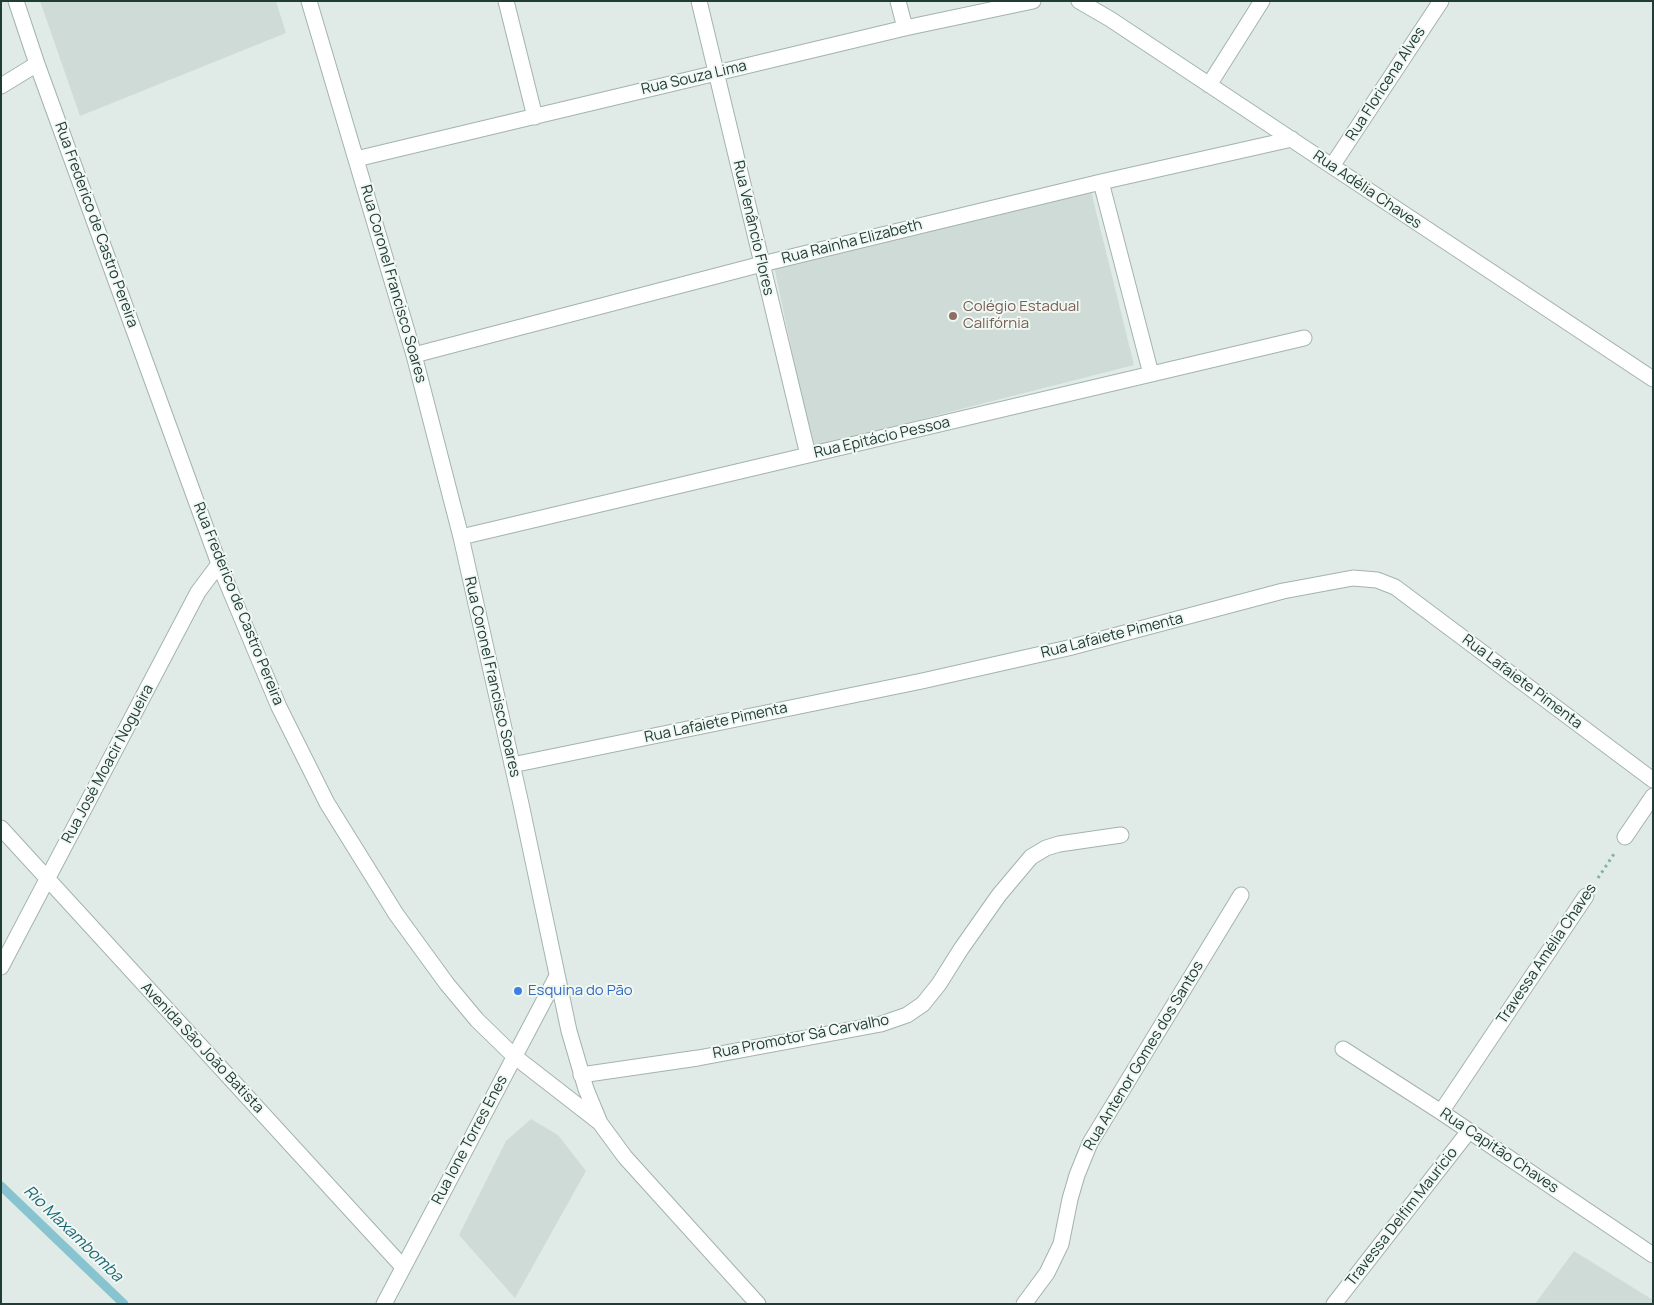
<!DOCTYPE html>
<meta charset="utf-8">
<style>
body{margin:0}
#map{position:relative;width:1654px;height:1305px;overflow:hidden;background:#e0ebe7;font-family:Manrope,sans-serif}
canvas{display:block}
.frame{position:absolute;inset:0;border:2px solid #213c35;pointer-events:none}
</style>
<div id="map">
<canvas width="1654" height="1305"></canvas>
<div class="frame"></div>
</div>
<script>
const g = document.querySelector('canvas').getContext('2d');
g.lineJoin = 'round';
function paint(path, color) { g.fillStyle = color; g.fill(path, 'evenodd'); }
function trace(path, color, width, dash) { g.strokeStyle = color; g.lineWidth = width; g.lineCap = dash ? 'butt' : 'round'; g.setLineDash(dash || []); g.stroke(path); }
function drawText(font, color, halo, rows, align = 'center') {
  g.font = font + ' Manrope,sans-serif'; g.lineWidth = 4; g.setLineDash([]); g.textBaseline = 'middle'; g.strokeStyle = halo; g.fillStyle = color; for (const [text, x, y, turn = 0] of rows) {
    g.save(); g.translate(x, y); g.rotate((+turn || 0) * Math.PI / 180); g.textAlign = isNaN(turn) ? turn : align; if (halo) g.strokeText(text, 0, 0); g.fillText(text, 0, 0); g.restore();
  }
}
const built = new Path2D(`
 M40,1h236l10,32 -206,83z
 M1088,179l46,186 -322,82 -38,-181z
 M531,1119l27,16 28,36 -71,127 -56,-63 47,-94z
 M1574,1251l79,49v4h-118z`);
const stream = new Path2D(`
 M1,1186l123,118`);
const path = new Path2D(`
 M1598,878l16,-24`);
const minor = new Path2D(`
 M16,1l21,63 182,500 60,143 48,96 69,111 51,70 30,36 37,36 85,66
 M309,1l105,354 47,182 60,267 48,227 17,58 14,34 25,34 133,147
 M506,1l29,116
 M699,1l109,454
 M898,1l7,27
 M1079,1l31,18 543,360
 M1209,85l53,-84
 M1,86l36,-22
 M356,159l549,-131 128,-27
 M1332,166l109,-165
 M1101,182l50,192
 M414,355l348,-91 339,-82 191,-43
 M461,537l843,-199
 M512,765l410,-84 146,-33 215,-57 70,-13 24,2 18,7 258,193
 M1,828l402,439
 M1625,837l28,-41
 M1,967l197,-375 21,-28
 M1343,1049l98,63 212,143
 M581,1075l117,-17 183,-34 26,-9 16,-11 16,-20 22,-35 38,-54 32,-38 15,-9 13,-4 62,-9
 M1441,1112l145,-216
 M384,1304l173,-328
 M1024,1304l23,-31 14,-29 9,-45 7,-24 13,-32 151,-248
 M1334,1304l135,-173`);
const markers = [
 [953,316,5,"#8d6e63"],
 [518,991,5,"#3f7fe0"]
];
const streetNames = [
 ["Rua Souza Lima",694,78,-13],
 ["Rua Floricena Alves",1386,84,-57],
 ["Rua Adélia Chaves",1367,190,34],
 ["Rua Frederico de Castro Pereira",96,225,70],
 ["Rua Venâncio Flores",753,228,77],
 ["Rua Rainha Elizabeth",852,242,-14],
 ["Rua Coronel Francisco Soares",393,284,74],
 ["Rua Epitácio Pessoa",882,438,-13],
 ["Rua Frederico de Castro Pereira",238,604,68],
 ["Rua Lafaiete Pimenta",1112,636,-14],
 ["Rua Coronel Francisco Soares",492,677,77],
 ["Rua Lafaiete Pimenta",1522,682,37],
 ["Rua Lafaiete Pimenta",716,723,-12],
 ["Rua José Moacir Nogueira",108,764,-62],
 ["Travessa Amélia Chaves",1547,954,-56],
 ["Rua Promotor Sá Carvalho",801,1037,-11],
 ["Avenida São João Batista",202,1048,47],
 ["Rua Antenor Gomes dos Santos",1144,1056,-59],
 ["Rua Ione Torres Enes",470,1140,-62],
 ["Rua Capitão Chaves",1499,1151,34],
 ["Travessa Delfim Maurício",1402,1217,-52]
];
const educationNames = [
 ["Colégio Estadual",963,307],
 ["Califórnia",963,324]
];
const shopNames = [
 ["Esquina do Pão",528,991]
];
const waterNames = [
 ["Rio Maxambomba",73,1234,44]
];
paint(built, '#cfdbd6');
trace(stream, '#88c4d0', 9);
trace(minor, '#a3b3ae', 17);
trace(path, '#81afa1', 3, [2.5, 4]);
trace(minor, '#fff', 15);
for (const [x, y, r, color] of markers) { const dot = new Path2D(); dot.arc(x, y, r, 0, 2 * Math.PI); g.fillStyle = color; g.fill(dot); trace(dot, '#f1f8f4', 2); }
drawText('15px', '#213c35', '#f1f8f4', streetNames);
drawText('15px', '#785e54', '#f1f8f4', educationNames, 'left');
drawText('15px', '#366cbe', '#f1f8f4', shopNames, 'left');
drawText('italic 16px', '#1b6677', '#f1f8f4', waterNames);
</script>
